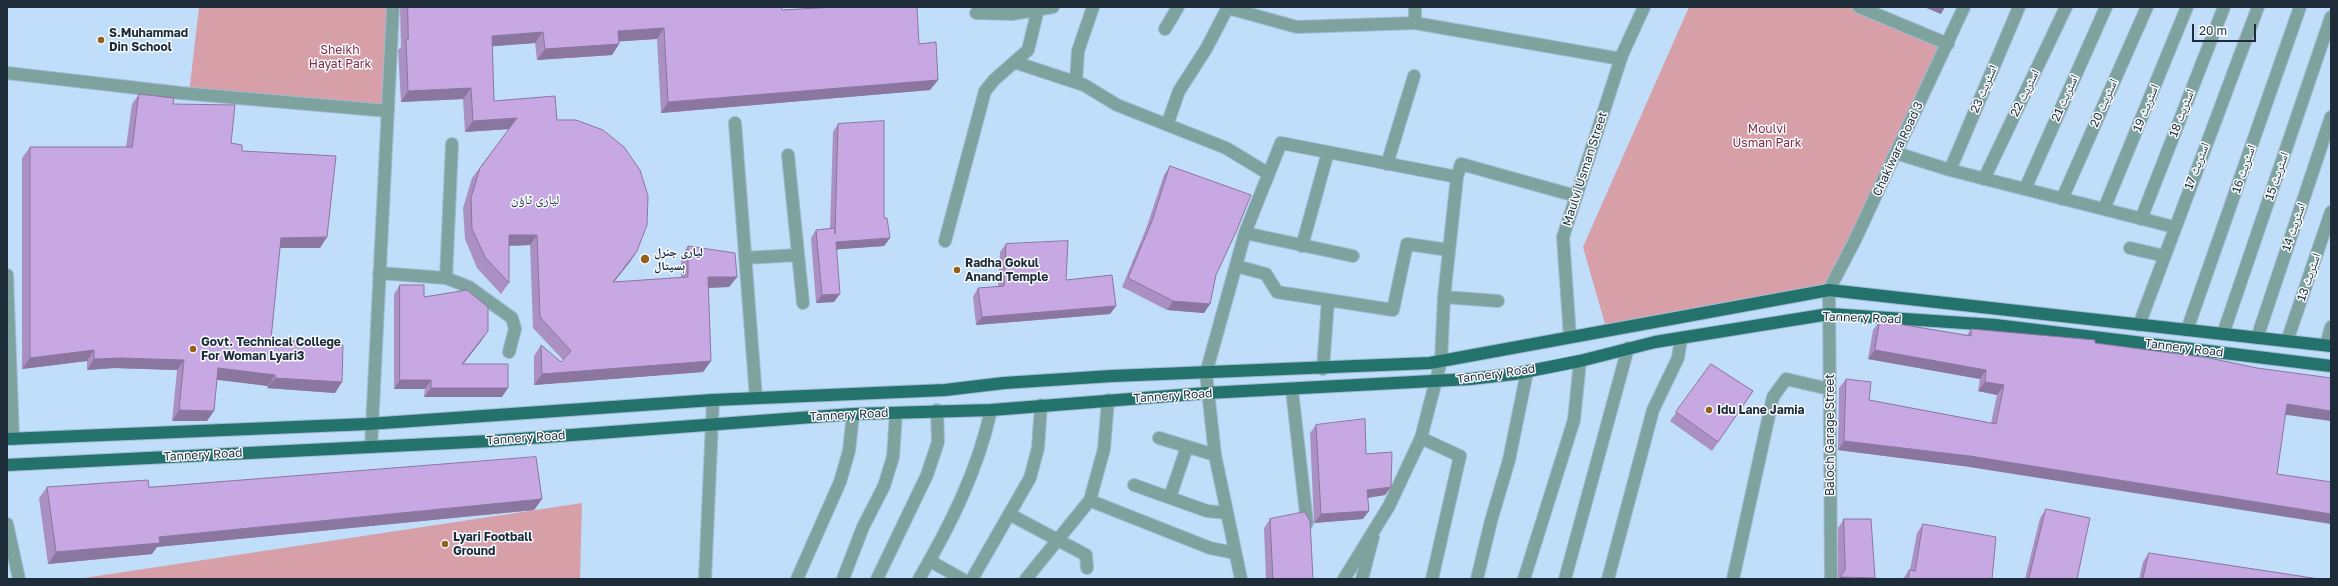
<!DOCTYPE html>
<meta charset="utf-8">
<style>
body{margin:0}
#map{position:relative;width:2338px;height:586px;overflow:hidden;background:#c0ddf9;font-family:"Golos Text",sans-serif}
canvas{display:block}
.frame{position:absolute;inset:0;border:8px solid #1e2c3a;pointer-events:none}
.scale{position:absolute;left:2192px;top:24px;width:64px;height:18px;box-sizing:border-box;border:2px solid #1e2c3a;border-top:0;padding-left:5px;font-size:12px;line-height:14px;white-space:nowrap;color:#1e2c3a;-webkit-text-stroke:3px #f7fbfe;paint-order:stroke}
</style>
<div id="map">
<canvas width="2338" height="586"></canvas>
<div class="frame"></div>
<div class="scale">20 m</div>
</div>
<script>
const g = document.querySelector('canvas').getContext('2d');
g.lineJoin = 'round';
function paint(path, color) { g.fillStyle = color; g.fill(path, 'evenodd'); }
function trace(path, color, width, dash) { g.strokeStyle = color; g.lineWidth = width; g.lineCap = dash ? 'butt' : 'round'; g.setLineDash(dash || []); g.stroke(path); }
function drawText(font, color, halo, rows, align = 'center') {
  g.font = font + ' "Golos Text","Noto Naskh Arabic",sans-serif'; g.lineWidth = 3; g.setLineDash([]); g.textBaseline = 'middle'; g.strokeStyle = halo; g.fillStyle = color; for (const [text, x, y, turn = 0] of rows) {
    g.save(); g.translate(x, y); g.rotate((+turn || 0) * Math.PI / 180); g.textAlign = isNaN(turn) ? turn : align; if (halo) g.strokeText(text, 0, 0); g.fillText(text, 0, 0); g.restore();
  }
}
const green = new Path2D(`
 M199,7h194l-5,104 -199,-17z
 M1689,7h170l89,37 -119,246 -222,41 -24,-84z
 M582,503l-2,76 -496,-1z`);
const minor = new Path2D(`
 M1859,7l89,37
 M1228,8l69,19 118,-4 206,36
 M976,13l36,1 41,-7
 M1415,23v-16
 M1165,29l13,-22
 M1014,62l70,23 33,20 109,43 43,26
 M7,73l174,20 207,18
 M1076,82l2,-31 15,-44
 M735,123l21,275
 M1167,125l12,-34 27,-42 22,-42
 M1896,153l54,17 224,57
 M788,155l15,148
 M1387,164l27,-88
 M1950,170l69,-163
 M1457,177l4,-13 115,32
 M1984,179l82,-172
 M2025,189l81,-182
 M2062,199l85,-192
 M2104,209l83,-202
 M2141,219l83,-212
 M1245,233l108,23
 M945,241l40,-150 9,-11 34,-30 10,-41
 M1302,246l26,-94
 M2130,248l34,8
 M745,258l53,-3
 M1236,266l30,8 11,18 116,18 14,-66 42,6
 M379,273l67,5 23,9 43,31 3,11 -6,23
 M7,275l6,164
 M446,278l6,-134
 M1444,297l54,4
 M2139,325l119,-318
 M2187,330l113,-323
 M2223,334l108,-317
 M1570,337l-7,-100 59,-182 22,-48
 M2257,338l74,-221
 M2287,341l44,-129
 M2326,345l5,-18
 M1323,369l5,-69
 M1292,390l15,133
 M1159,438l56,17
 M1421,438l39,18 -28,123
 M371,447l22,-440
 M1134,485l73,26 20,2
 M1170,497l17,-50
 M1096,503l114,45 25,5
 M1009,514l77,41 1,13
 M7,524l12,55
 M930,561l32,18
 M705,579l8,-179
 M797,579l43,-97 9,-31 4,-37
 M843,579l20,-52 21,-41 9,-29 3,-44
 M877,579l50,-104 11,-33 -1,-32
 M919,579c31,-53 59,-109 72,-169
 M972,579l58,-101 8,-30 3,-43
 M1026,579l64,-79 14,-51 4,-49
 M1241,579l-26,-124 -9,-82 39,-140 36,-90 176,34 -13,120 -3,64 -20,77 -32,68 -45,73
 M1362,579l11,-42
 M1477,579l14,-58 18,-61 18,-88
 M1524,579l50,-159 6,-59
 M1565,579l63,-231
 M1608,579l45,-169 25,-52 3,-19
 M1733,579l40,-182 13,-18 43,10
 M1831,579l-2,-289 26,-50 109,-233`);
const major = new Path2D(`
 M7,439l361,-15 345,-24 232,-10 59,-7 108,-7 318,-13 399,-73 502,56
 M7,465l484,-24 362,-27 138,-4 216,-17 263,-14 44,-5 66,-13 75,-19 174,-28 166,11 336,41`);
const wall = new Path2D(`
 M400,7h381l1,3 137,34 19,36 -8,10 -269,23 -4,-74 -38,2v3l-7,11 -75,5 -2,-17 -43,3 2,55 63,19 80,131 -23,31 67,-4v-22l7,-10 49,31 -8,10 -21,1 3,73 -8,11 -169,13v-29l7,-11 20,17 2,-2 -30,-32 -3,-83 -21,1v37l-8,11 -24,-26 -12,-29 -2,-31 9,-30 37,-49 -44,3 -2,-33 -62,3 -3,-52 3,-3z
 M139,94l34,10 58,39 11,8 78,97h-40l-9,91 71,43 -7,11 -68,-5 1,-2 -51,-7 -10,42h-35l5,-51 -63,-2 -27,2v-9l-65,8v-211l8,-11h96l6,-43z
 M838,124l46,94 6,20 -6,8 -48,3 -2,53 -18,1 -5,-65 5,-8 14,-1 3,-97z
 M1170,166l46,109 -6,29 -6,9 -37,-3 -45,-23 24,-58 18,-54z
 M1006,244l60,36 50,26 -6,8 -134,11 -3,-28 5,-9 20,-1 2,-35z
 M400,285l24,12 58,43 -19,24 39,33h-78l1,-8h-31v-95z
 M1880,321l87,14 4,-6 124,14 236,78 -46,-7 -322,52 -125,-16 1,-62 7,-9 23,21 122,23 6,-28 -19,-4 2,-12 -112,-20 5,-29z
 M1711,364l42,27 -41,60 -42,-30z
 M1316,425l50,29 25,33 -6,8 -18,3 -4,21 -49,4 -4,-90z
 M47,487h102l393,12 -8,11 -377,37 -5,7 -104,10 -9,-66z
 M2046,509l31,70h-52l15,-61z
 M1270,519l43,60h-47l-2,-51z
 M1844,519l31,59 -1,1h-36v-51z
 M1923,524l69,55h-89l6,-9h1l7,-37z
 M2149,553l170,26h-180l4,-17z`);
const shadedWall = new Path2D(`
 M1924,7h21l-4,7z
 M664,28l-7,11 -46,3 7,-11z
 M543,32l-8,11 -51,4 8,-11z
 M619,44l-7,11 -75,5 8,-11z
 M938,80l-8,10 -269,23 7,-11z
 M471,88l-8,11 -62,3 7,-11z
 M517,118l-7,11 -45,3 8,-11z
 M509,235h28l-7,10 -29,1z
 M327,237l-7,11h-46l7,-10z
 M890,238l-6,8 -54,4 6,-8z
 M637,251l-7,11 -25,31 8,-11z
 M708,277h29l-8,10 -28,1z
 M840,294l-6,8 -18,1 6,-8z
 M1173,301l37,3 -6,9 -37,-3z
 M1116,306l-6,8 -134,11 6,-8z
 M488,331l-6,9 -26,33 6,-9z
 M94,350l-7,11 -65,8 8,-11z
 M1875,350l111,20 -6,9 -112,-20z
 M122,358l62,2 -7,10 -63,-2 -27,2 7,-11z
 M711,361l-8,11 -169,13 8,-11z
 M218,368l57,7 -7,11 -58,-7z
 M275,378l67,4 -7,11 -68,-5z
 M400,380h31l-6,9h-31z
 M1985,382l19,3 -7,10 -19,-4z
 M431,388h77l-6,9h-78z
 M2287,404l44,7v10l-51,-7z
 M179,410l35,1 -7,10h-35z
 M1844,441l126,15 361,58v10l-368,-58 -125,-16z
 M1391,487l-6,8 -24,4 6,-9z
 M542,499l-8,11 -377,37 -5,7 -104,10 8,-12 103,-15z
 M1369,511l-6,8 -49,4 7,-9z
 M1840,577l35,1 -1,1h-35z`);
const building = new Path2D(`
 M408,7h373l1,3 53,-3h82l2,37 17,-2 2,38 -270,22 -4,-74 -46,3 1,13 -74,5 -2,-17 -51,4 2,65 61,-5 2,24h19l27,10 21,17 16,23 8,26 -1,29 -10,26 -24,31 75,-5v-31l47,7 2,24h-29l3,84 -169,13 -1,-29 20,17 10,-11 -31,-34 -3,-82h-28v48l-24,-26 -13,-28 -1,-31 9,-30 37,-50 -44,3 -2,-33 -63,3 -2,-51 2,-1z
 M139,94l35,4 -1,6 62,1 -4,38 11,2v6l94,5 -9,81 -46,1 -10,101 72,6 -1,37 -67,-4v-3l-57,-7 -4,43 -35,-1 5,-50 -62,-2 -28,1v-9l-64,8v-211h102z
 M884,121v97h3l3,20 -54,4 4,52 -18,1 -6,-65 19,-2v6l3,-110z
 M1170,166l81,29 -15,37 -20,43 -6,29 -37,-3 -45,-23 24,-57z
 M1068,241l-2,39 46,-5 4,31 -134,11 -4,-29 26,-2 2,-42z
 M400,285h24v12l43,-7 21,17v24l-26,33h46v24h-77v-8h-31z
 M1880,321l91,15v-7l124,11v3l114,15 48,10 74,10v33l-44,-7 -10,70 54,8v32l-361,-58 -126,-15 2,-62 25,3 -2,18 127,24 8,-39 -19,-3 1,-12 -111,-20z
 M1711,364l42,27 -35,51 -42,-30z
 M1365,419l1,35 26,-2 -1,35 -24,3 2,21 -48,3 -5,-89z
 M536,457l6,42 -383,38 1,6 -104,9 -9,-65 101,-7 1,7z
 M2046,509l44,9 -13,61h-48z
 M1305,512l5,9 3,58h-40l-3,-60z
 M1844,519h27l4,59 -35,-1 5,-7z
 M1923,524l73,13 -4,42h-83v-9l6,1z
 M2149,553l170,26h-176z`);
const markers = [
 [101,40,4,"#976019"],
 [645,259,5,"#976019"],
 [957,270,4,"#976019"],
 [193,349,4,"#976019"],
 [1709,410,4,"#976019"],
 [445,544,4,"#976019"]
];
const poiNames = [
 ["S.Muhammad",109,33],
 ["Din School",109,47],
 ["لیاری جنرل",654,252],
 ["ہسپتال",654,266],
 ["Radha Gokul",965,263],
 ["Anand Temple",965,277],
 ["Govt. Technical College",201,342],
 ["For Woman Lyari3",201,356],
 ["Idu Lane Jamia",1717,410],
 ["Lyari Football",453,537],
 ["Ground",453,551]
];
const parkNames = [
 ["Sheikh",340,50],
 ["Hayat Park",340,64],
 ["Moulvi",1767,129],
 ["Usman Park",1767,143]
];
const streetNames = [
 ["اسٹریٹ 23",1984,89,-67],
 ["اسٹریٹ 22",2025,93,-64],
 ["اسٹریٹ 21",2065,98,-66],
 ["اسٹریٹ 20",2104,103,-66],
 ["اسٹریٹ 19",2146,108,-68],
 ["اسٹریٹ 18",2182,113,-69],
 ["Chakiwara Road 3",1898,149,-65],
 ["اسٹریٹ 17",2197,166,-69],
 ["Maulvi Usman Street",1585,169,-72],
 ["اسٹریٹ 16",2244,169,-71],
 ["اسٹریٹ 15",2277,176,-71],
 ["اسٹریٹ 14",2294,227,-71],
 ["اسٹریٹ 13",2309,277,-71],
 ["Tannery Road",1862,318,2],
 ["Tannery Road",2184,348,7],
 ["Tannery Road",1496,374,-8],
 ["Tannery Road",1173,396,-4],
 ["Tannery Road",849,415,-3],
 ["Baloch Garage Street",1830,435,-90],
 ["Tannery Road",526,438,-4],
 ["Tannery Road",203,455,-3]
];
const neighbourhoodNames = [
 ["لیاری ٹاؤن",535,200]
];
paint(green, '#d79fa8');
trace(minor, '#a0bad3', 14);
trace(major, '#a0bad3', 14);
trace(minor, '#7ea29e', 12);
trace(major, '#24726c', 12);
paint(wall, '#ab90c3');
paint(shadedWall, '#8b769f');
paint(building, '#c7a8e3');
trace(building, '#8b769f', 1);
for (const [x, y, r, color] of markers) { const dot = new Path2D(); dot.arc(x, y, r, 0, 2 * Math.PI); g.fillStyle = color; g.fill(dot); trace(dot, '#f7fbfe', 1.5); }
drawText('bold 12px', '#1e2c3a', '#f7fbfe', poiNames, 'left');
drawText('12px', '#822d43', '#f7fbfe', parkNames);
drawText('12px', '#1e2c3a', '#f7fbfe', streetNames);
drawText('13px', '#1e2c3a', '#f7fbfe', neighbourhoodNames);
</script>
